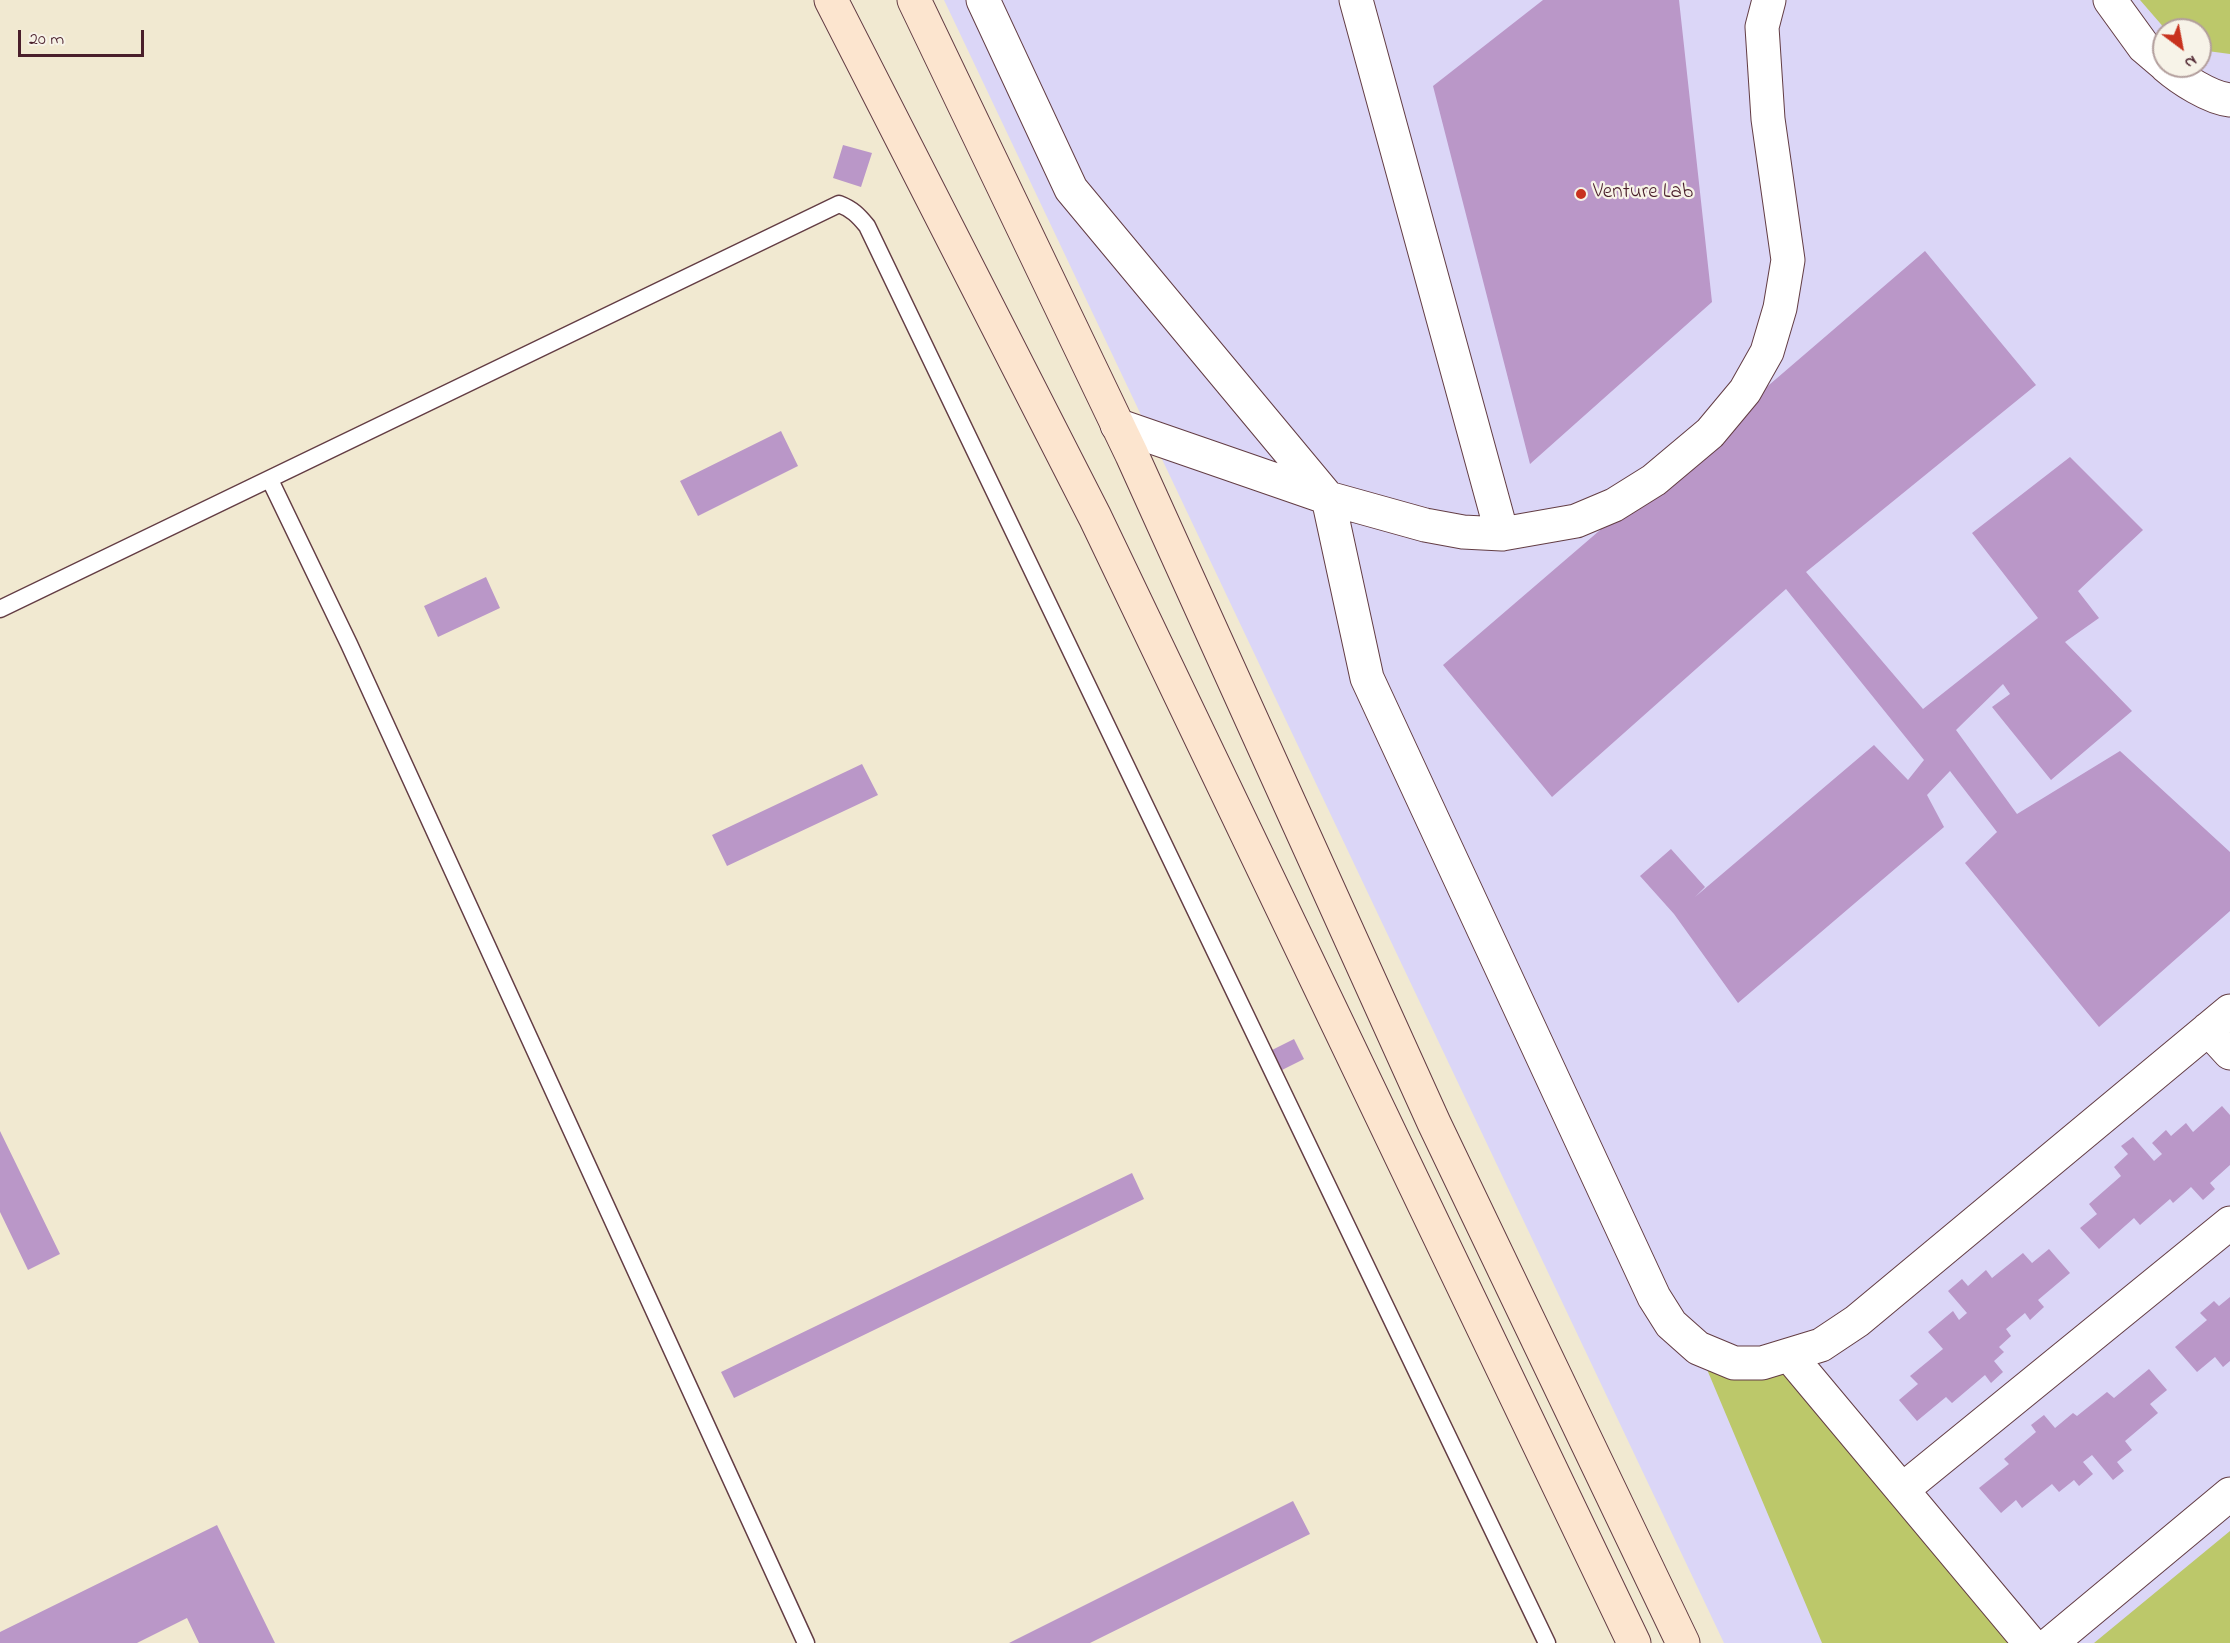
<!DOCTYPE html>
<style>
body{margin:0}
#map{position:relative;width:2230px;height:1643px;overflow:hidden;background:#f1e9d1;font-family:"Indie Flower",sans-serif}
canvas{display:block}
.north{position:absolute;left:2152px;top:18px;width:60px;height:60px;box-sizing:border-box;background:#f7f3e8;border:2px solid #b29e9c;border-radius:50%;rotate:148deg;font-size:16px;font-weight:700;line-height:24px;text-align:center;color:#4a1f2b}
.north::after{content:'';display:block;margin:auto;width:21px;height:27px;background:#c8321e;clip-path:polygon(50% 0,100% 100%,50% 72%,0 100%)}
.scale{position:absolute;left:18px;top:30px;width:126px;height:27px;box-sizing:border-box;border:3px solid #4a1f2b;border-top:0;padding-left:8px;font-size:18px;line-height:21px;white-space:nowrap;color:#4a1f2b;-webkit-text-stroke:4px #f7f3e8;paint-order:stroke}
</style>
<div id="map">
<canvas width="2230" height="1643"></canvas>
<div class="north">N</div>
<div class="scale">20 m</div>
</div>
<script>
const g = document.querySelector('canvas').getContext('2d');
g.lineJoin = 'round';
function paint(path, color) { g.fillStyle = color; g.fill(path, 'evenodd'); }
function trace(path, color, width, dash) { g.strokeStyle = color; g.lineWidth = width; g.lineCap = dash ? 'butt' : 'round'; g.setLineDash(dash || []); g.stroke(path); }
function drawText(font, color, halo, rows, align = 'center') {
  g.font = font + ' "Indie Flower",sans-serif'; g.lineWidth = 4.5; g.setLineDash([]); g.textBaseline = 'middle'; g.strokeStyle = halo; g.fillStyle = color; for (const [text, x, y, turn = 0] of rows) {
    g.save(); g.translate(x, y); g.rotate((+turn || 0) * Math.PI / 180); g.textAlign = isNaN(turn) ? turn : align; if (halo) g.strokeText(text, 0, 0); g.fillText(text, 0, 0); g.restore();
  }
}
const built = new Path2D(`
 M944,0h1286v1643h-506zM2164,30h36v36h-36z`);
const green = new Path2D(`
 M2140,0h90v54l-30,-4v-20h-34z
 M1698,1348l99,16 214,279h-189z
 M2230,1531v112h-136z`);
const building = new Path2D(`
 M1543,0h136l33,302 -182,162 -97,-378z
 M843,145l29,8 -11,34 -28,-9z
 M1925,251l111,134 -230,187 117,137 115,-91 -66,-85 98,-76 73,73 -65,61 21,27 -34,24 67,69 -81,69 -59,-73 18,-13 -7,-10 -47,46 61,84 103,-63 110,101v59l-131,116 -134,-164 32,-31 -47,-61 -23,24 17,32 -206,176 -64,-89 -34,-38 31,-27 34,38 -10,10 179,-152 34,35 16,-20 -138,-171 -234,208 -109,-132z
 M781,431l17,35 -100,50 -18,-35z
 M486,577l14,31 -62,29 -14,-31z
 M862,764l16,31 -151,71 -15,-31z
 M1294,1039l10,20 -24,12 -10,-20z
 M2222,1106l8,9v50l-20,18 5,6 -12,11 -12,-13 -18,16 -3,-4 -30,26 -6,-7 -35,31 -19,-21 17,-14 -8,-10 32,-28 -7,-9 14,-13 -7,-8 12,-9 21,24 8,-7 -10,-11 14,-13 5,6 15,-13 7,9z
 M0,1131l60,123 -32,16 -28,-58z
 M1132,1173l12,26 -410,199 -13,-26z
 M2049,1249l21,24 -32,27 6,7 -14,13 -5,-7 -19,16 5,7 -12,11 5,5 -10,9 9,11 -12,11 -6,-8 -33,28 -6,-6 -29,24 -18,-21 19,-16 -8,-8 33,-27 -15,-17 25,-21 6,9 8,-7 -19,-22 14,-12 6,7 18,-16 6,8 31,-25 9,10z
 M2230,1297v64l-7,6 -8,-10 -18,15 -22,-25 32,-27 -7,-7 14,-12 5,5z
 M2149,1369l18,21 -17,14 8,9 -33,28 7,9 -15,12 7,9 -11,9 -21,-25 -9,7 10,12 -14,12 -5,-6 -15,12 -7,-8 -30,24 -6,-8 -15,13 -22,-25 30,-24 -5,-5 32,-27 -5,-7 13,-10 11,13 18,-15 4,3 30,-24 7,6z
 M1293,1501l17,33 -220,109h-81z
 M217,1525l58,118h-76l-12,-25 -50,25h-137v-11z`);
const lane = new Path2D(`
 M270,480l79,164 457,999
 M0,609l839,-405c13,5 19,11 28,22l680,1417`);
const street = new Path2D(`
 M983,0l88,189 257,309 39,180 287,619 17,27 27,24 36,15h28l59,-18 36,-24 373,-310
 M1356,0l146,534
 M2110,0l34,47 20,17
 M2166,66c15,13 44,32 64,34
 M1117,425l211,73 97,27 38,7 39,2 74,-13 38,-16 40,-25 56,-47 35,-42 22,-39 13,-44 8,-48 -20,-141 -6,-92 7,-27
 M2208,1029l22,24
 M1790,1356l240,287
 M1902,1490l328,-267
 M2051,1643l179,-149`);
const secondary = new Path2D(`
 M831,0l264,517 539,1126
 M914,0l218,455 302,668 249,520`);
const markers = [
 [1581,194,6,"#c8321e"]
];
const poiNames = [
 ["Venture Lab",1593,194]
];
paint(built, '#dbd6f7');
paint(green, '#bcc86a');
paint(building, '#ba97c8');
trace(lane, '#633d44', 19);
trace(street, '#633d44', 35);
trace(secondary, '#633d44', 35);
trace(lane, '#fff', 16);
trace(street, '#fff', 33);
trace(secondary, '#fce5cf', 33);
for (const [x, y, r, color] of markers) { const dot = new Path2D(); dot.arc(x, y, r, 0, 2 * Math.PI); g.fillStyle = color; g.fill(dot); trace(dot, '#f7f3e8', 2); }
drawText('21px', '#4a1f2b', '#f7f3e8', poiNames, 'left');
</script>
